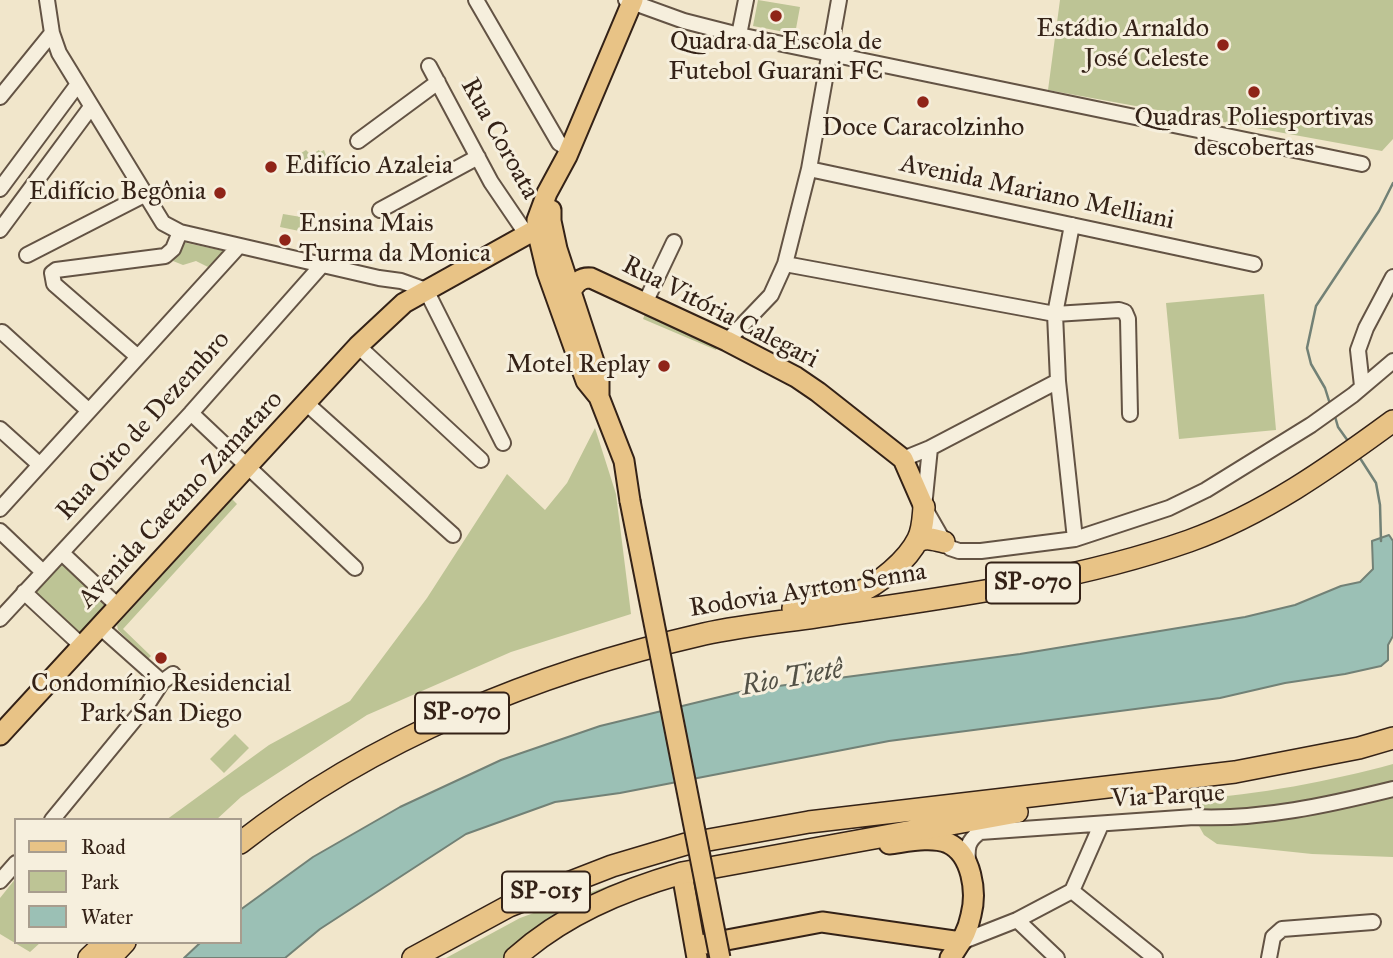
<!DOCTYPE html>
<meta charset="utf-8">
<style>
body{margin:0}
#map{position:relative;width:1393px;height:958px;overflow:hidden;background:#f1e6cb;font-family:"IM FELL Great Primer",serif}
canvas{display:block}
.legend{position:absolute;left:14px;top:818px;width:228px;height:126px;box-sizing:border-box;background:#f6efdd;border:2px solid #a89d8e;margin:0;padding:9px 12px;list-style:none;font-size:21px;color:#342217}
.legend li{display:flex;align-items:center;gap:14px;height:35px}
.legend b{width:35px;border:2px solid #a89d8e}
</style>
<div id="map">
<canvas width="1393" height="958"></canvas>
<ul class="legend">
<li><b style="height:9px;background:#e8c386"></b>Road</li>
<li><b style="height:19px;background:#bdc495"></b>Park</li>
<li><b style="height:19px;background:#9bc0b5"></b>Water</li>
</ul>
</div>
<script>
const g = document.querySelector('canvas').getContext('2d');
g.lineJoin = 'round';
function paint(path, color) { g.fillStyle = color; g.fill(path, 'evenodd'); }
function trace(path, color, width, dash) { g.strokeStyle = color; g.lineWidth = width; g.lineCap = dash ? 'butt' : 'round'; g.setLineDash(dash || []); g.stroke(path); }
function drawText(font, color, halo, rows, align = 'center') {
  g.font = font + ' "IM FELL Great Primer",serif'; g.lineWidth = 6; g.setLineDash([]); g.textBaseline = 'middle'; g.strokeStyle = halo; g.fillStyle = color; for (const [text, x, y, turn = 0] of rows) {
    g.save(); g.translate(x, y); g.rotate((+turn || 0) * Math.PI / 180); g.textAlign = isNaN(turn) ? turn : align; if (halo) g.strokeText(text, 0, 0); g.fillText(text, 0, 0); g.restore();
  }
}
const green = new Path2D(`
 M758,0l42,7 -5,27 -42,-8z
 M1060,0h333v139l-11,12 -334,-61z
 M306,150l5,5 8,-5 1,2 4,-2 3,8 -3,-1 -7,3 -8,15h-5v-13l-6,-7z
 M283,214l24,4 -3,14 -24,-5z
 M182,242l42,9 -16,16 -12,-6 -13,4 -10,-4z
 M1264,294l12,136 -97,9 -13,-136z
 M645,314l73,32 -2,4 -73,-31z
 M595,428l21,66 15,120 -120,38 -144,63 -126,82 -25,23h-50l103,-75 81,-44 77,-103 80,-124 38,36 22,-27z
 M232,499l5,5 -114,125 28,27 -3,3 -30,-29 -1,-5z
 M61,560l49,43 -30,35 -49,-43z
 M235,734l14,14 -25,25 -14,-14z
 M1393,764v93l-81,-3 -95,-10 -13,-9 -10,-18 -2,-18c65,-4 139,-18 201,-35z
 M16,878v64h25l-11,10 -30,-18v-36z
 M616,883l-69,40 -42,35h-59l74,-40z`);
const water = new Path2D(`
 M1389,535l4,6v95l-5,9v15l-7,6 -36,8 -60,9 -65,15 -331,43 -269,52 -65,9 -89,32 -146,95 -35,29h-101l17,-16h39v-32l73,-53 87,-50 101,-47 99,-34 148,-36 272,-36 225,-37 50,-12 46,-19 19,-4 13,-13 -1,-28z`);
const stream = new Path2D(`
 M1330,404l-5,-16 -14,-24 -4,-16 9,-42 63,-95 14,-28
 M1334,413l4,14 10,14
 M1358,455l18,28 4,22 1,36`);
const minor = new Path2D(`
 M47,0l5,33 7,20 104,170 17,9 199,46 22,3 25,9 77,153
 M476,0l83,143 11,7
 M626,0l58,21 55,14 623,129
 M739,35l7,-35
 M429,66l62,116 36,53
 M0,97l52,-64
 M358,141l80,-59
 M809,169l445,95
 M0,189l78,-105
 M380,210l98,-53
 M1072,225l-17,89 3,67 17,158
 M0,230l91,-123
 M27,255l119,-61
 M785,264l270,50 64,-4 6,2 3,7 2,95
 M645,303l29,-61
 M2,332l87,79
 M727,341l44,-46 14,-31 24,-95 30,-169
 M358,346l123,114
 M138,357l-84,-73 -2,-11 4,-3 109,-14 8,-7 7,-17
 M1362,386l-4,-36 8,-22 27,-51
 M306,403l147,132
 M191,413l164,155
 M0,429l40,36
 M930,448l-6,59 20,35 6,6 9,3h22l94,-12 94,-31 37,-18 105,-65 42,-30 40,-34
 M903,459l27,-11 128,-67
 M0,509l239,-263
 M0,531l43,41
 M62,553l56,53
 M24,592l57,53
 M0,619l191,-206 131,-148
 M99,626l63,56
 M52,820l97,-118 13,-20 11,-8
 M968,863c-1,-15 -1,-22 12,-31l214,-15c67,3 134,-12 199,-28
 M0,881l16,-18
 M1072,891l83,67
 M1017,920l40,38
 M961,942l56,-22 55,-29 29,-66
 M1269,958l4,-21 9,-8 91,-7`);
const major = new Path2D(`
 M551,210v11l6,28 42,128v19
 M571,292c4,-9 10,-15 20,-14l136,63 69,36 22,15 85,67 21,48
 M630,501l-6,-40 -25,-64 -13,-16 -39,-109 -10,-42v-10l10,-27 20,-37 66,-156
 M0,735l358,-389 46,-43 147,-82
 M889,844c17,-2 42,-8 59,-1 24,11 29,49 23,72 -3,16 -11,30 -21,43
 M682,873l15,85
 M695,946l127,-24 139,20`);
const highway = new Path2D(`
 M917,542c9,-6 17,-2 27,0
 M793,608c21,-5 43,-8 64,-15 21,-8 51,-33 61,-54 5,-10 5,-21 6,-32
 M240,843c134,-105 299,-171 464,-209 36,-8 75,-12 111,-17 126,-19 254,-34 374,-76 75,-27 140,-73 204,-120
 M89,958l17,-16
 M110,958l15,-16
 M413,958l96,-52 103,-40 74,-22 123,-22 426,-50 124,-24 34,-10
 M515,958c48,-43 105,-67 167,-85l335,-61`);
const majorBridge = new Path2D(`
 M630,501l90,457`);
const markers = [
 [776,16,7,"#8f2418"],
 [1223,45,7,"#8f2418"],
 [1254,92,7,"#8f2418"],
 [923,102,7,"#8f2418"],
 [271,167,7,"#8f2418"],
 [220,193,7,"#8f2418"],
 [285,240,7,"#8f2418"],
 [664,366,7,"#8f2418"],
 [161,658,7,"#8f2418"]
];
const shields = [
 [1033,583,94],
 [462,713,94],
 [546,892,88]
];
const shieldNames = [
 ["SP-070",1033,583],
 ["SP-070",462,713],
 ["SP-015",546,892]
];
const poiNames = [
 ["Estádio Arnaldo",1209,30,"right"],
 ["José Celeste",1209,60,"right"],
 ["Quadra da Escola de",776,43],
 ["Futebol Guarani FC",776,73],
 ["Quadras Poliesportivas",1254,119],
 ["descobertas",1254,149],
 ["Doce Caracolzinho",923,129],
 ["Edifício Azaleia",285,167,"left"],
 ["Edifício Begônia",206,193,"right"],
 ["Ensina Mais",299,225,"left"],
 ["Turma da Monica",299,255,"left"],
 ["Motel Replay",650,366,"right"],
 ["Condomínio Residencial",161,685],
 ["Park San Diego",161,715]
];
const streetNames = [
 ["Rua Coroata",499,139,61],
 ["Avenida Mariano Melliani",1037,193,12],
 ["Rua Vitória Calegari",720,313,27],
 ["Rua Oito de Dezembro",144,426,-48],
 ["Avenida Caetano Zamataro",181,500,-47],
 ["Rodovia Ayrton Senna",808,591,-9],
 ["Via Parque",1168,797,-3]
];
const waterNames = [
 ["Rio Tietê",792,679,-10]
];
paint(green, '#bdc495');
paint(water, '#9bc0b5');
trace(water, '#728176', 2);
trace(stream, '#728176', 2.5);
trace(minor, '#635344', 18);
trace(major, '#342217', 23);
trace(highway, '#342217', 24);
trace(minor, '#f6efdd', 14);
trace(major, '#e8c386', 19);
trace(highway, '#e8c386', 21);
trace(majorBridge, '#342217', 23, []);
trace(majorBridge, '#e8c386', 19);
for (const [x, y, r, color] of markers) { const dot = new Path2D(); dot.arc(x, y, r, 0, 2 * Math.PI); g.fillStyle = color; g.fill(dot); trace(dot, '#f6efdd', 2.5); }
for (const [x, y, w] of shields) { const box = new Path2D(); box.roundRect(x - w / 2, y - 20.5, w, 41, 5); g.fillStyle = '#f6efdd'; g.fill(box); trace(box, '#342217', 2); }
drawText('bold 24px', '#342217', null, shieldNames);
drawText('26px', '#342217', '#f6efdd', poiNames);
drawText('26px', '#342217', '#f6efdd', streetNames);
drawText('italic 28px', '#535146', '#f6efdd', waterNames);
</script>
